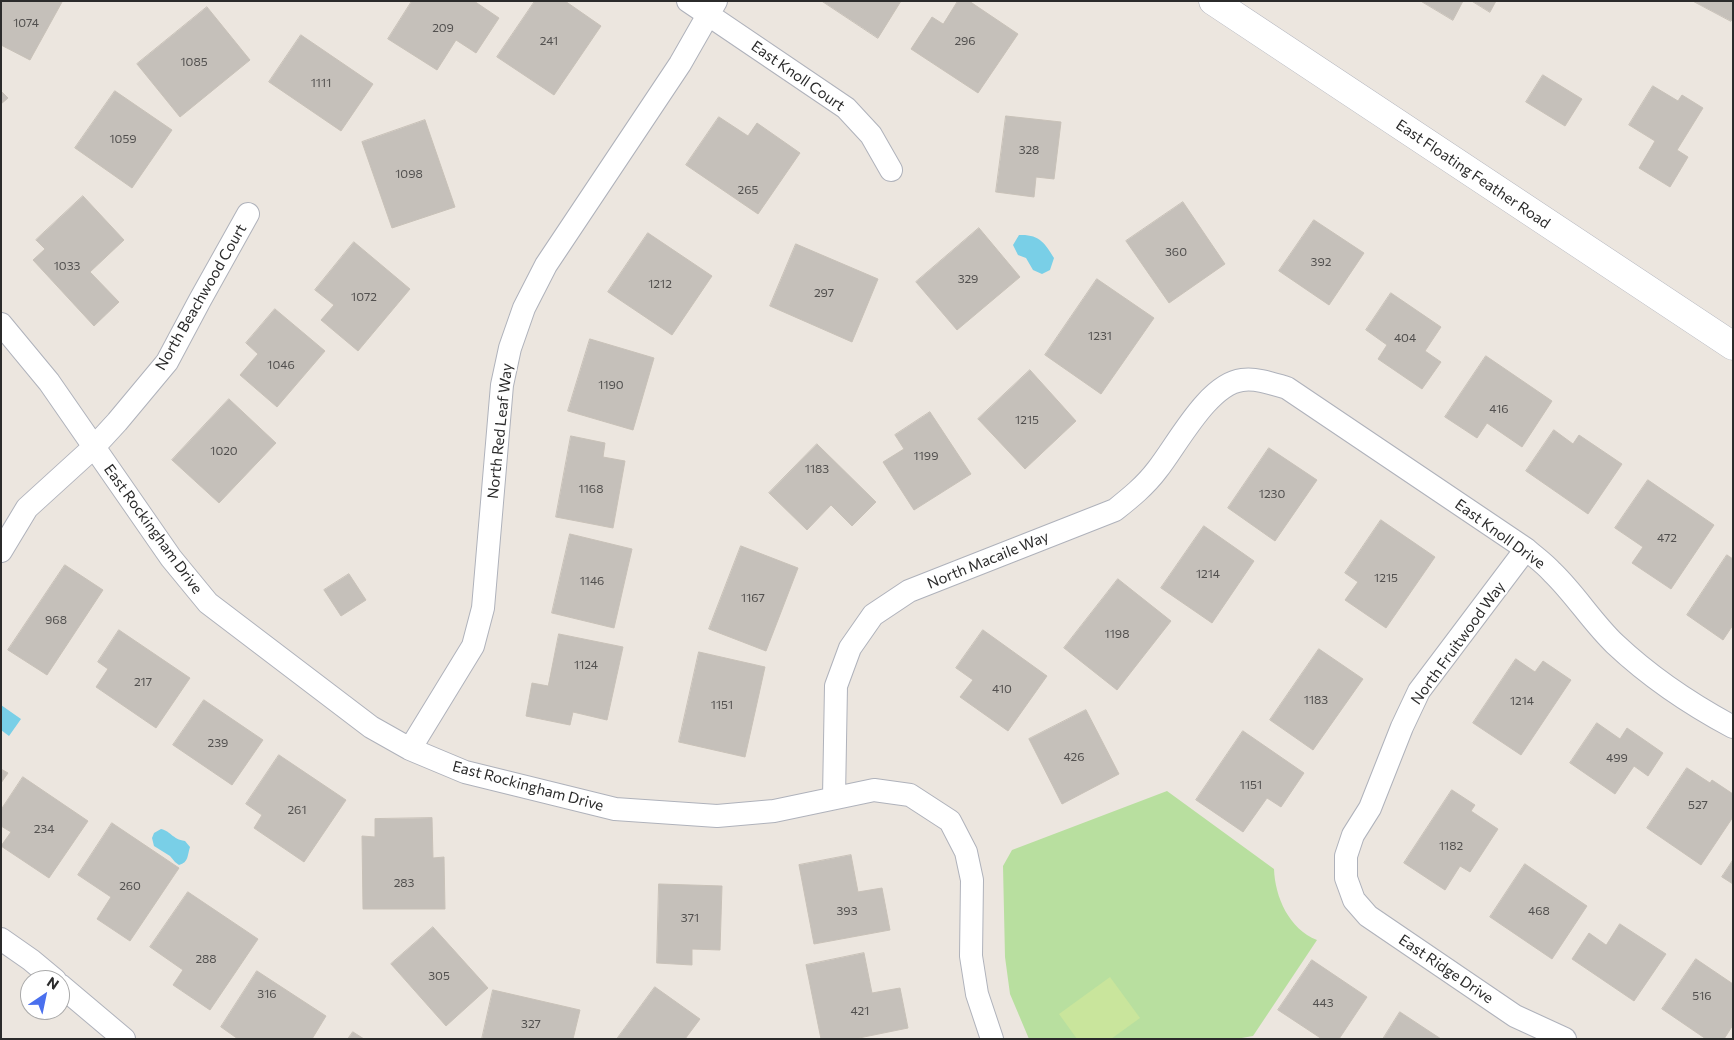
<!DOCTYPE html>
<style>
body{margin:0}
#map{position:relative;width:1734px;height:1040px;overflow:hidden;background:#ece6df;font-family:Commissioner,sans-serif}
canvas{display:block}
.frame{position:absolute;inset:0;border:2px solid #2b2b2b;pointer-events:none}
.north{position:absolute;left:20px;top:970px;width:50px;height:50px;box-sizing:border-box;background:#fff;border:1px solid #aaa;border-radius:50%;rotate:34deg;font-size:14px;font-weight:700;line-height:20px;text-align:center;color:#2b2b2b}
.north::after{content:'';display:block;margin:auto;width:18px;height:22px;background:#4a70ee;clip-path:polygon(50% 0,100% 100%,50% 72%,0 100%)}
</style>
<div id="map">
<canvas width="1734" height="1040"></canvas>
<div class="frame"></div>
<div class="north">N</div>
</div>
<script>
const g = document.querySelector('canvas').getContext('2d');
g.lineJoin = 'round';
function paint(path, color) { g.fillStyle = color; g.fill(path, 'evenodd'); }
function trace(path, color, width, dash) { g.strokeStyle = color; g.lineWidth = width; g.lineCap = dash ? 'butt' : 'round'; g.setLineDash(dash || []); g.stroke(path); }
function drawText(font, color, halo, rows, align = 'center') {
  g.font = font + ' Commissioner,sans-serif'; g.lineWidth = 4.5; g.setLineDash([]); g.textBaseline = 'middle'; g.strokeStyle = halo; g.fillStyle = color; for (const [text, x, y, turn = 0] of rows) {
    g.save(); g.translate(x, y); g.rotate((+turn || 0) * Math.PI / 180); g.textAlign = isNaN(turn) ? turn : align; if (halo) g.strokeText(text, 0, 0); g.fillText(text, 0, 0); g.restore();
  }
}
const green = new Path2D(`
 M1167,791l107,78c1,28 15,60 43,71l-64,96 -17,3h-207l-19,-45 -5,-37 -2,-91 9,-16z`);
const pitch = new Path2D(`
 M1110,977l30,41 -29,21h-34l-18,-25z`);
const water = new Path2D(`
 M1019,235c20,-1 26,8 35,23l-4,12 -8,4 -9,-4 -7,-12 -8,-3 -5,-10z
 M1,705l20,14 -12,17 -8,-6z
 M161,829c11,3 11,10 24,12l5,6c-3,9 -1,15 -11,18l-4,-3 -5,-6 -16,-10 -2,-8 2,-5z`);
const building = new Path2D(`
 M1,1l61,1 -32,58 -29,-15z
 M412,1h62l25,17 -23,35 -20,-13 -19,30 -49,-31z
 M535,1h30l36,25 -47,69 -57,-38z
 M822,1h79l-23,37z
 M958,1h11l49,33 -40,59 -67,-44 21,-32 11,7z
 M1421,1h42l-10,19z
 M1472,1h24l-6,11z
 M1693,1h40v17l-2,3z
 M207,7l43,53 -70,57 -43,-53z
 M301,35l72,49 -32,47 -72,-49z
 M1543,75l39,24 -17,27 -39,-24z
 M1653,86l25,15 4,-6 21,13 -26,42 11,7 -18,30 -31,-19 16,-27 -26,-16z
 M1,91l7,7 -7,6z
 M115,91l57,39 -40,58 -57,-40z
 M1006,116l55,6 -7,57 -18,-2 -2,20 -38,-5z
 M719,117l29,19 9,-13 43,30 -42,61 -72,-49z
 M425,120l30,87 -63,21 -30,-86z
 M83,196l41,44 -34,32 29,30 -25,24 -61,-66 12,-11 -9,-9z
 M1183,202l42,62 -56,39 -43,-62z
 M1314,220l50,33 -35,52 -50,-34z
 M979,228l41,49 -63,53 -41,-48z
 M648,233l64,43 -40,59 -64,-43z
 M354,242l56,47 -52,62 -37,-31 13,-15 -19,-15z
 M796,244l82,35 -26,63 -82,-36z
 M1097,279l57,39 -53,76 -56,-39z
 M1391,293l50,34 -16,24 16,11 -19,27 -44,-30 9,-14 -21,-15z
 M275,309l50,42 -48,56 -37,-32 18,-21 -12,-11z
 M590,339l64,19 -21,72 -65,-19z
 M1486,356l66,45 -30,46 -35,-24 -10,15 -32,-21z
 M1030,370l46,51 -51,48 -47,-50z
 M229,399l47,44 -57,60 -47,-43z
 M930,412l41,62 -57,36 -31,-48 21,-13 -9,-14z
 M1554,430l19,14 6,-9 43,29 -34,50 -62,-43z
 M571,436l34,7 -2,14 22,4 -12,67 -57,-11z
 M817,444l59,58 -24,24 -21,-21 -24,25 -38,-37z
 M1269,448l48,32 -42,61 -47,-33z
 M1648,480l66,45 -43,64 -39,-26 11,-16 -28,-19z
 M1381,520l54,37 -49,71 -41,-28 13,-18 -13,-9z
 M1204,526l50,35 -42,62 -51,-35z
 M570,534l62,15 -18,79 -62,-15z
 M741,546l57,22 -32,83 -57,-22z
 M1727,555l6,4v66l-10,15 -36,-25z
 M65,565l38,25 -56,85 -39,-25z
 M349,574l17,26 -25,16 -17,-26z
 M1118,579l53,42 -54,69 -53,-42z
 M119,630l71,48 -34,50 -60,-41 12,-18 -10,-7z
 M983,630l64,46 -39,55 -48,-34 13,-17 -17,-12z
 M559,634l64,13 -16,73 -34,-8 -3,13 -44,-9 6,-33 16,3z
 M1319,649l44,30 -50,71 -43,-30z
 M699,652l66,15 -20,90 -66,-15z
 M1516,659l19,13 8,-11 28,19 -50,75 -48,-32z
 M204,700l59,40 -31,45 -59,-40z
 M1086,710l33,64 -57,30 -33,-65z
 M1597,723l23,16 7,-11 36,25 -15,23 -14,-10 -19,28 -45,-31z
 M1243,731l61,42 -23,34 -14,-9 -24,34 -47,-32z
 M279,755l67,45 -42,62 -50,-34 8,-13 -16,-11z
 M1687,768l23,15 2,-3 21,14v23l-32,48 -54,-37z
 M1,769l7,4 -7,10z
 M23,777l65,44 -39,57 -48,-32 10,-14 -10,-6v-16z
 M1452,790l23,15 -4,6 27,18 -28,43 -10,-6 -15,24 -41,-27z
 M432,818l1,40 11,-1 1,52h-82l-1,-73 13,1v-18z
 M112,823l67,45 -49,73 -33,-22 14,-22 -33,-22z
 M851,855l7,37 24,-4 8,42 -76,14 -15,-79z
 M1733,860v24l-11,-7z
 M1525,864l62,42 -35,53 -62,-42z
 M659,884l63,2 -2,64 -28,-1v16l-35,-2z
 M188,892l70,47 -48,71 -37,-25 10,-15 -33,-23z
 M1620,924l46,30 -32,47 -62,-42 17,-26 17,12z
 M433,927l55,61 -42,38 -55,-62z
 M864,953l8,40 28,-5 8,40 -54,11h-33l-15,-74z
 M1696,959l37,25v41l-9,14h-18l-44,-30z
 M1312,960l55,37 -28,42h-17l-44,-29z
 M257,971l69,45 -14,23h-74l-17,-12z
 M655,987l45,32 -15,20h-68z
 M493,990l87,20 -7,29h-91z
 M1400,1012l41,27h-58z
 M353,1032l11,7h-16z`);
const street = new Path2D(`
 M688,1l158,107 25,27 20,35
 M1,324l48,58 122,176 37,45 163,124 39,22 55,23 150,37 102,7 57,-5 100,-21 36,5 40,26 16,31 6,28 -1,76 6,38 15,45
 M1526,549l-107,142 -17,36 -32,81 -17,27 -7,21v22l8,22 14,16 147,100 50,23
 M1,551l26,-43 67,-61 23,-25 50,-60 33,-62 48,-86
 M410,749l63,-103 10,-38 19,-223 8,-37 14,-40 22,-43 134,-201 36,-63
 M834,797l2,-111 14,-38 23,-33 36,-24 206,-81c15,-12 30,-24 42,-40 20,-25 51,-86 85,-90 16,-2 31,4 45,8l239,161c9,8 18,14 26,23 23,22 40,50 63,72 35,33 75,60 118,83
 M1,939l30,21 24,20
 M60,985l64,54`);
const secondary = new Path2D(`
 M1213,1l520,345`);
const numberNames = [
 ["1074",26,23],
 ["209",443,28],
 ["241",549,41],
 ["296",965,41],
 ["1085",194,62],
 ["1111",321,83],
 ["1059",123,139],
 ["328",1029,150],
 ["1098",409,174],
 ["265",748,190],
 ["360",1176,252],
 ["392",1321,262],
 ["1033",67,266],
 ["329",968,279],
 ["1212",660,284],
 ["297",824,293],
 ["1072",364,297],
 ["1231",1100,336],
 ["404",1405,338],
 ["1046",281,365],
 ["1190",611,385],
 ["416",1499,409],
 ["1215",1027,420],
 ["1020",224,451],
 ["1199",926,456],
 ["1183",817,469],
 ["1168",591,489],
 ["1230",1272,494],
 ["472",1667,538],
 ["1214",1208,574],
 ["1215",1386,578],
 ["1146",592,581],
 ["1167",753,598],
 ["968",56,620],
 ["1198",1117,634],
 ["1124",586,665],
 ["217",143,682],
 ["410",1002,689],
 ["1183",1316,700],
 ["1214",1522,701],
 ["1151",722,705],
 ["239",218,743],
 ["426",1074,757],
 ["499",1617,758],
 ["1151",1251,785],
 ["527",1698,805],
 ["261",297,810],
 ["234",44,829],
 ["1182",1451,846],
 ["283",404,883],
 ["260",130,886],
 ["393",847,911],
 ["468",1539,911],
 ["371",690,918],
 ["288",206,959],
 ["305",439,976],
 ["316",267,994],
 ["516",1702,996],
 ["443",1323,1003],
 ["421",860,1011],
 ["327",531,1024]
];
const streetNames = [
 ["East Knoll Court",798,76,35],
 ["East Floating Feather Road",1473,174,34],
 ["North Beachwood Court",201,297,-60],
 ["North Red Leaf Way",500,431,-84],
 ["East Rockingham Drive",153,529,54],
 ["East Knoll Drive",1500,534,36],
 ["North Macaile Way",988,560,-22],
 ["North Fruitwood Way",1458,643,-54],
 ["East Rockingham Drive",528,786,15],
 ["East Ridge Drive",1446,969,34]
];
paint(green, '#b8df9f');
paint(pitch, '#c9e59c');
paint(water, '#79cfe7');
paint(building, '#c5c0ba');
trace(building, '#c8c1b8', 1);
trace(street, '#afb2bb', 24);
trace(secondary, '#afb2bb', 29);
trace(street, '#fff', 22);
trace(secondary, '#fff', 28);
drawText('12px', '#52504f', null, numberNames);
drawText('15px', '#2b2b2b', '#fff', streetNames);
</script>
